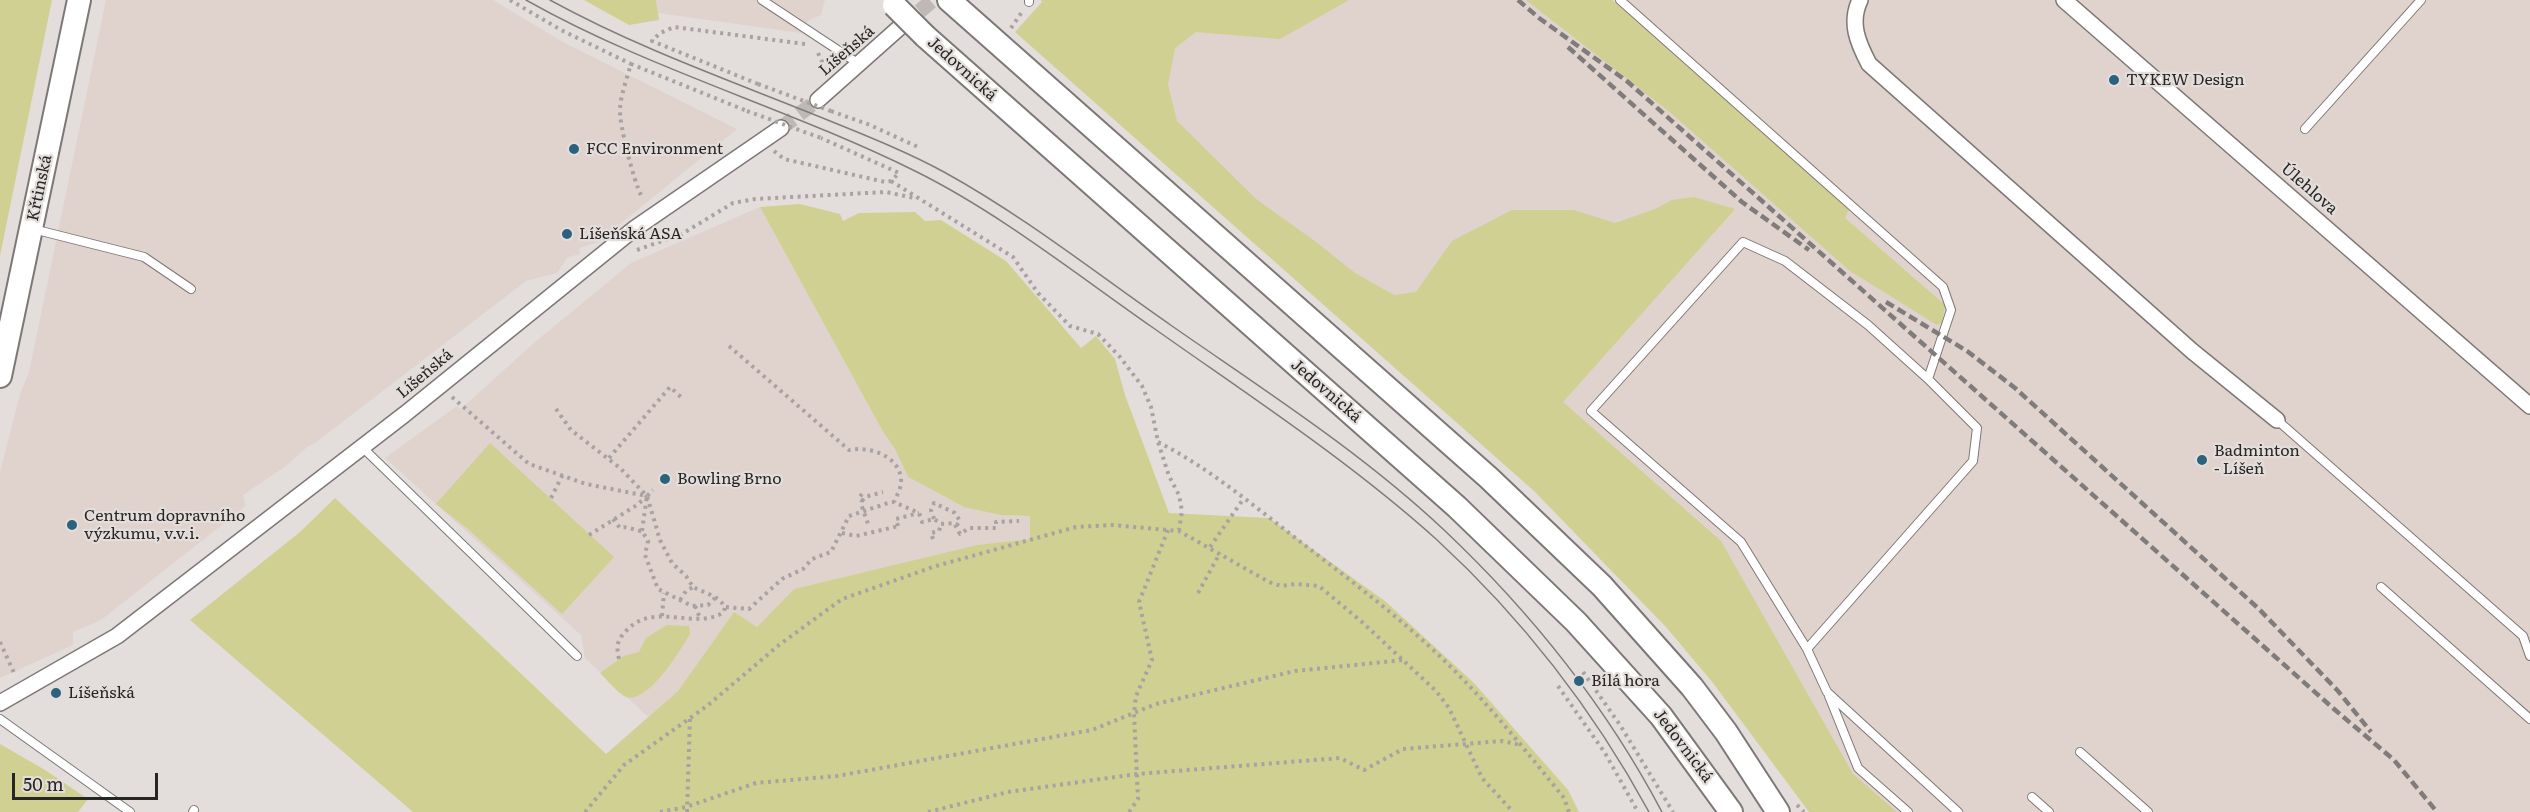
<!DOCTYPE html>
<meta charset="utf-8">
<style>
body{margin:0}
#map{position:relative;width:2530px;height:812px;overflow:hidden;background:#e3dedc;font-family:Literata,serif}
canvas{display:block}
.scale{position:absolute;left:12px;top:773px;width:146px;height:27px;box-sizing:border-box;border:3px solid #282625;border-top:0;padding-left:8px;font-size:18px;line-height:21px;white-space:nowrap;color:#282625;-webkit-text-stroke:4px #e3dedc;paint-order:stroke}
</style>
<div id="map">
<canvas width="2530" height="812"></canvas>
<div class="scale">50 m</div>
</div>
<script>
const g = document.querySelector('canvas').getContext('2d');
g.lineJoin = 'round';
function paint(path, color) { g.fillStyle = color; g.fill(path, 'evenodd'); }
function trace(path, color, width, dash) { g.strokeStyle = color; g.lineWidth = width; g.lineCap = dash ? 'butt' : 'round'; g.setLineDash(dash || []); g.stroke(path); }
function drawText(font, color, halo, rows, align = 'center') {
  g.font = font + ' Literata,serif'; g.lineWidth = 4.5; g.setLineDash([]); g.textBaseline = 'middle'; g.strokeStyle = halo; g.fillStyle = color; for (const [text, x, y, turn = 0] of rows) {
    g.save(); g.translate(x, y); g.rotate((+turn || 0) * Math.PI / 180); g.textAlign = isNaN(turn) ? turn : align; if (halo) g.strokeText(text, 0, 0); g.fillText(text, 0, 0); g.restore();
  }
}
const built = new Path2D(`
 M106,0h387l70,42 174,87 -139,113 -19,6 1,6 -12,3 -11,16 -31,8 -211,162 -8,4 -21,19 -43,29 3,11 -145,114 -28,12v13l-73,33v-206l20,-78 9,-22z
 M656,0h169l-4,15 -12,5 -8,13 -143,-20z
 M1041,0h1489v812h-714l-133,-175 -168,-168 -497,-440 24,-27z
 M760,207l122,223 13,19 13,28 42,23 51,15 30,1v23l-54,6 -183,44 -37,38 -23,-15 -56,79 -30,26 -63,-59 -4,-23 -196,-177 72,-52 4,3 74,-67 96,-79z`);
const green = new Path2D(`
 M0,0h52l-52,256z
 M584,0h72l3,20 -30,5z
 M1041,0h308l-69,39 -84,-7 -21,16 -7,37 9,36 79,78 60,43 39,31 39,22 22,-3 36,-51 60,-31h62l41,13 40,-14 17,-9 22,-3 41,12 -172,193 158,139 132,233 44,38h-88l-96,-129 -47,-56 -132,-136 -519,-459 27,-30z
 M1526,0h86l237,209 -4,9 100,87 -3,17 -5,3 -87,-54 -179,-158z
 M800,204l40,10 3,7 16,-8 56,-1 10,9 16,-1 65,41 75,87 15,-12 19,23 10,36 44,118 100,5 116,83 89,82 94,107 11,22h-1166l-223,-192 110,-88 35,-34 271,256 72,-63 56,-79 23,15 37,-38 183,-44 53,-6v-23l-29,-1 -37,-8 -56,-30 -13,-28 -13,-19 -122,-223z
 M490,443l124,114 -52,57 -94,-85 -32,-25z
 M667,625l22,1 1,8c-9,15 -44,74 -66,62 -8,-5 -17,-16 -24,-23l24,-17 15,-4 7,-14z
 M0,744l45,26 43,29 -10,13h-78z`);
const streetTunnel = new Path2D(`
 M902,26l31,-26
 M781,128l37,-28`);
const path = new Path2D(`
 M510,0l51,30 70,34
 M1011,28l11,-16
 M818,53l6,13 -2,8
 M758,84l-106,-43 8,-8 14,-6 131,17
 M831,111l39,14 48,22
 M774,151l10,8 101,23 6,-1 8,-8 -78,-35
 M891,181l122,76 25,36 32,33 28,8 22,23 22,29 9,21 7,35 11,34 10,19 3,16 -3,19
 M641,195c-7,-13 -22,-71 -21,-86 1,-15 7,-31 11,-45l116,47
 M637,250l45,-16 51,-31 22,-4 131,-7 28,6
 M729,346l120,104c19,-4 50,5 52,29 1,8 -4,16 -7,23
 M452,397l77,67 57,20 61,12 6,-6
 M556,409l15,21 49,38 27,28 13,44 12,23 14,13 7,11c11,6 25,8 32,20l24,2 33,-30 21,-10 9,-10 19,-7 18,-36 39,-13 6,-1 25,11 3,9 12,-3 7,5 13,-1 6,11 9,-6h27v-6l23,-1
 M1158,442c49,25 91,60 135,94 46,36 94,71 138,112 49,45 91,98 133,150l5,14
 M609,458l61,-71 11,10
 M862,494l-3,4 3,3 -1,3 7,20
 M551,498l12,-24
 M862,501l3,-4 18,-5
 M613,519l7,9c7,-3 14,3 22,3l6,10 -3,14 13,34 34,17 16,-1 7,-7
 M934,519l-3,-9 3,-7 21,10 5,8 -3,4
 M898,526l-2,-7 23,-6
 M642,531l5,-35
 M842,533l14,3 43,-10
 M589,535l48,-30 10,-9
 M933,539l-2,-6 8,-2 2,-7
 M1210,547l34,-49
 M1198,593l22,-40
 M680,600l6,-9 7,-4
 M695,606l5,12
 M662,616l2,-23
 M0,642l15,33
 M619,659c-3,-13 -2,-19 8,-29 27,-29 68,1 97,-18l1,-5
 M1583,672l37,53 53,87
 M1558,686l47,67 33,59
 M1797,805l7,7
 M585,812l39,-47 83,-59 72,-61 63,-46 94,-33 140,-39 36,-2 67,6 90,51 12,4 14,-2 24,2 43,36 74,69 13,17 33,70 31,34
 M660,812l26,-5 70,-24 81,-7 255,-46 64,-26 139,-33 108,-11
 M687,812l3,-94
 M928,812l80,-20 129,-18 203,-16 24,12 39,-21 99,-8 19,4
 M1129,812l9,-13 -4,-86 2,-17 16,-36 -13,-58 29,-72`);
const lane = new Path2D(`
 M762,0l97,64
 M1029,0v2
 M1620,0l323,287 8,23 -23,69 49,49 -4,33 -166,188 20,43 131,120
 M2305,129l116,-129
 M33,229l111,28 47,32
 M2277,420l246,216 7,20
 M362,447l215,209
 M2381,587l149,132
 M1807,649l-66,-107 -150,-131 152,-169 42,19 83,64 60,54
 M1829,696l29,72 50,44
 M0,719l130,93
 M2080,752l68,60
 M2032,797l17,15
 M193,812l1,-2`);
const street = new Path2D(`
 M1860,0c-11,23 -2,43 9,64l323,287 85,69
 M2064,0l466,406
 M818,100l81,-72
 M0,703l117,-67 288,-222 229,-185 147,-101`);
const secondary = new Path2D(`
 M949,0l540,478 113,108 90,101 34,45 52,80
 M925,36l532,471 119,115 85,94 70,96
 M0,376l79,-376`);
const tram = new Path2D(`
 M526,0c124,70 262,108 389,171 83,41 161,103 237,156 96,68 196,133 284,212 85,78 158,172 213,273
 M550,0c91,50 190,84 285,123 37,15 74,30 109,49 80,44 153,102 228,154 92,64 189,126 271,203 87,82 163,177 219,283`);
const rail = new Path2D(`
 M1518,0l21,18 89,64 706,627 60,51 43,52
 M1568,47l174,155 67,48
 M1886,302l81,49 48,37 244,221 79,82 33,41`);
const pathBridge = new Path2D(`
 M758,84l73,27
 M747,111l74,27`);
const secondaryBridge = new Path2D(`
 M894,5l31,31`);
const markers = [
 [2114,80,6,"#2b637d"],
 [574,149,6,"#2b637d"],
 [567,234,6,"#2b637d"],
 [2202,460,6,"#2b637d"],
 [665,479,6,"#2b637d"],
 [72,525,6,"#2b637d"],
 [1579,681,6,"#2b637d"],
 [56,693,6,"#2b637d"]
];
const streetNames = [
 ["Líšeňská",847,51,-41],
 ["Jedovnická",962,69,42],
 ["Křtinská",40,188,-78],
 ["Úlehlova",2309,189,41],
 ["Líšeňská",425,374,-40],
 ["Jedovnická",1326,391,41],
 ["Jedovnická",1683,746,53]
];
const poiNames = [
 ["TYKEW Design",2126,80],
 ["FCC Environment",586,149],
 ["Líšeňská ASA",579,234],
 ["Badminton",2214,451],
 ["- Líšeň",2214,469],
 ["Bowling Brno",677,479],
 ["Centrum dopravního",84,516],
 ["výzkumu, v.v.i.",84,534],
 ["Bílá hora",1591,681],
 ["Líšeňská",68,693]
];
paint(built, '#e0d2cd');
paint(green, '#cfd091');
trace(streetTunnel, '#beb9b7', 15, [15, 8]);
trace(lane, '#7d7876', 10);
trace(street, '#7d7876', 18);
trace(secondary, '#7d7876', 26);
trace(path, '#a8a3a2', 4, [3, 4.5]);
trace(lane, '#fff', 8);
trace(street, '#fff', 15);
trace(secondary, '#fff', 22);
trace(tram, '#807c7b', 1.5);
trace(rail, '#807c7b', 4.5, [9, 4.5]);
trace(secondaryBridge, '#7d7876', 26, []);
trace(pathBridge, '#a8a3a2', 4, [3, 4.5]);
trace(secondaryBridge, '#fff', 22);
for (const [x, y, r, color] of markers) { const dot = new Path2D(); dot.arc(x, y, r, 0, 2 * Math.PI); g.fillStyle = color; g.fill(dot); trace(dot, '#e3dedc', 2); }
drawText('16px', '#282625', '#e3dedc', streetNames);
drawText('16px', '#282625', '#e3dedc', poiNames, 'left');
</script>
